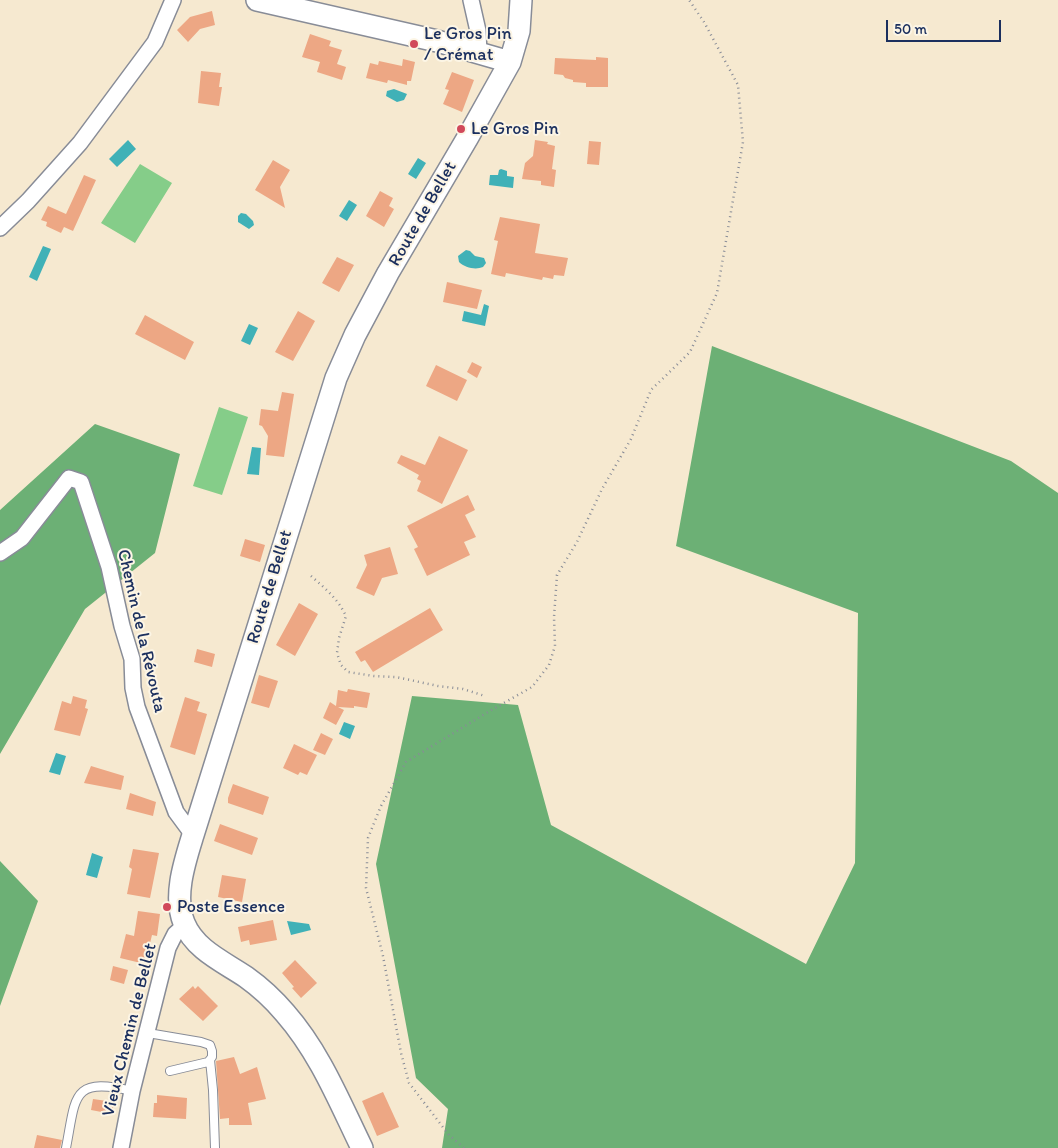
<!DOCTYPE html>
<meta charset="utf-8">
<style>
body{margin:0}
#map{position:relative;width:1058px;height:1148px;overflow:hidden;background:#f6e9d0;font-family:Itim,sans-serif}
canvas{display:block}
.scale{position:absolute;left:886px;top:20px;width:115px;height:22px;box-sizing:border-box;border:2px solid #1b2f5e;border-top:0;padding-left:6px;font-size:15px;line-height:18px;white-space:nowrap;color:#1b2f5e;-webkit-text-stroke:4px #fcf5e5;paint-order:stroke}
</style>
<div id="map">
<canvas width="1058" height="1148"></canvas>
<div class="scale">50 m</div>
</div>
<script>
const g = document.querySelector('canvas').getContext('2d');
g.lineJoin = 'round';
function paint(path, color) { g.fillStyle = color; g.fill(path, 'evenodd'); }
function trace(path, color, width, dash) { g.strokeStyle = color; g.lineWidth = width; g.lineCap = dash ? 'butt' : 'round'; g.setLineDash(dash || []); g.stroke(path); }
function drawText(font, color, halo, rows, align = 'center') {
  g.font = font + ' Itim,sans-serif'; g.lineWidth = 4; g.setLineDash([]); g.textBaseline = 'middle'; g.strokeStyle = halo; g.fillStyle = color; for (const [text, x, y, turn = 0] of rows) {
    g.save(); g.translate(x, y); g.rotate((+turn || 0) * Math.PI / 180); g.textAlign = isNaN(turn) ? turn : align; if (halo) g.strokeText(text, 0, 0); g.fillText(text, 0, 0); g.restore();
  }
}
const green = new Path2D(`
 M140,164l32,19 -37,60 -34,-20z
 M219,407l29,10 -26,78 -29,-9z`);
const forest = new Path2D(`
 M712,346l299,115 47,32v655h-616l6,-39 -32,-31 -40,-214 36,-168 106,9 33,120 255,139 49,-101 3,-250 -182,-67z
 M95,424l85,30 -25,99 -70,56 -85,145v-244z
 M0,861l38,40 -38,105z`);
const water = new Path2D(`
 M394,89l13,5 -3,6 -7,2 -11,-6 1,-5z
 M128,140l8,9 -19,18 -8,-8z
 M418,158l8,5 -10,16 -8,-5z
 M501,169l6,2v5l7,1 -1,11 -24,-3 1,-10h8l1,-5z
 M349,200l8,5 -10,16 -8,-5z
 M241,213l5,1 7,7 1,4 -5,4 -11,-7v-6z
 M43,246l8,3 -14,32 -8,-4z
 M466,250l4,1 5,5 9,2 2,5 -3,4c-7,3 -18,1 -24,-5l-1,-6z
 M484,304l5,2 -4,20 -23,-5 2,-10 17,4z
 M249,324l9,4 -8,17 -9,-4z
 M252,447l9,1 -2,27 -12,-1z
 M344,722l11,4 -5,13 -11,-5z
 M56,753l10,3 -6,19 -11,-3z
 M92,853l11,4 -6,21 -11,-3z
 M287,921l22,3 2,6 -20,5z`);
const building = new Path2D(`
 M212,11l3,14 -15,4 -12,13 -11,-12 13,-13z
 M310,34l21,7 -2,5 13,4 -5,14 9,3 -4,13 -25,-8 3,-10 -18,-5z
 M596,57l12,1v29h-22v-4l-13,-1v-2l-8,-2 -2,-3 -9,-1 1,-16 41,2z
 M403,59l12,3 -4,19h-4v4l-19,-5 -1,3 -21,-5 4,-15 8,2 1,-4 23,5z
 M201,71l20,2 -2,14h3l-3,19 -21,-3z
 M452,72l22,8 -12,32 -19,-8 6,-14 -4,-1z
 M535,140l13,2 -1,2 8,2 -3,23 4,1 -2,17 -13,-2v-4l-19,-2 3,-16 8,-7z
 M589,141l12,1 -2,23 -12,-1z
 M273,160l17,10 -10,17 5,21 -30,-18z
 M84,175l12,5 -23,51 -9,-4 -3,6 -15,-7 1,-4 -6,-2 7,-14 18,8z
 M380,191l13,7 -4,8 5,3 -10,18 -18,-11z
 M500,217l40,7 -5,29 33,5 -4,18 -10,-1 -1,4 -10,-2 -1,3 -36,-7 -1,4 -14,-3 7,-33 -4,-1z
 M337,257l17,8 -15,27 -17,-9z
 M447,282l35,8 -5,19 -34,-7z
 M298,311l17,10 -22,40 -18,-9z
 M145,315l49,27 -9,18 -50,-26z
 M472,362l10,5 -5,11 -10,-6z
 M436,365l31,15 -10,21 -31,-15z
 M282,392l12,2 -10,63 -18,-2 2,-19 -6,-10 -3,-1 2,-16 17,2z
 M439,436l29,14 -26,54 -25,-13 4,-10 -4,-2 2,-4 -22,-12 4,-8 24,10z
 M468,495l7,15 -10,5 11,22 -12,5 6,13 -43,21 -13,-27 4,-2 -11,-21z
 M245,539l20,6 -5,17 -20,-6z
 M390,547l8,27 -16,4 -8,18 -18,-8 11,-23 -3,-10z
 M299,603l19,11 -23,42 -19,-11z
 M430,608l13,22 -70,42 -8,-12 -4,2 -6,-10z
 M197,649l18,5 -3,13 -18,-5z
 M259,675l19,6 -9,27 -18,-5z
 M348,689l22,4 -3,15 -13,-2v2l-16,-1 6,3 -8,15 -13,-7 7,-16 6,4 2,-16 9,2z
 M73,696l14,4 -2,8 3,1 -8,27 -26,-6 8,-29 9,3z
 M185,697l15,5 -3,9 10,3 -12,41 -25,-8z
 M321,733l12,6 -8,16 -12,-5z
 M294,744l23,11 -10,20 -7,-3 -2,3 -15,-7z
 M91,766l33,10 -3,14 -37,-7z
 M233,784l36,13 -6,18 -35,-12v-5z
 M130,793l26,9 -3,14 -27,-7z
 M220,824l38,14 -6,17 -38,-14z
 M133,849l26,4 -9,45 -23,-4 5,-25 -3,-2z
 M222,875l24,4 -4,23 -24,-5z
 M138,911l22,3 -3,22 -5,-1 -7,29 -25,-6 6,-24 8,2z
 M273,920l4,20 -27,5 -1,-5 -8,2 -3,-15z
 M295,960l22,23 -16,15 -9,-10 2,-1 -12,-14z
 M113,966l15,4 -4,14 -14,-4z
 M193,986l2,3 3,-3 20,20 -15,15 -24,-22z
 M234,1057l6,17 17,-7 9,32 -18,4 4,22h-23v-7l-9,1 -4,-58z
 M383,1092l16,35 -22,9 -15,-35z
 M157,1095l30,3 -1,21 -33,-2 1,-14h3z
 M93,1099l21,3 -2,12 -21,-4z
 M37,1135l25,5 -2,8h-26z`);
const path = new Path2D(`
 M311,576c14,12 27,23 35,40l-7,22 -2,15 4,12 7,7 26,4 22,1 42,9 25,3 22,7
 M464,1148l-15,-13 -40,-52 -8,-30 -18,-97 -17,-68 2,-50 13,-32 25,-44 82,-50 44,-25 17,-22 6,-19 -1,-29 3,-42 20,-33 25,-53 29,-50 20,-49 39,-38 27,-59 26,-151 -5,-57 -34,-63 -15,-22`);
const lane = new Path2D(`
 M148,1033l53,9 9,3 2,6v6l-4,5 -38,9
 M210,1060l3,30 2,58
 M66,1148c10,-51 5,-72 66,-57`);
const street = new Path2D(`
 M471,0l7,31 1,23
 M0,228l28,-27 52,-58 75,-101 18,-42
 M0,553l22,-15 47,-60 12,4 28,85 13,59 10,33 1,29 4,19 39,105 17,23
 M121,1148l11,-57 36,-143 7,-14 10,-9`);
const secondary = new Path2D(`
 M257,0l180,41 73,21
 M362,1148c-23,-47 -42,-95 -77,-135 -11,-13 -25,-26 -39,-36 -22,-15 -51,-27 -62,-54 -11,-27 1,-62 9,-88l143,-457 19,-43 33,-62 80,-136 42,-75 9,-31 2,-31`);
const markers = [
 [414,44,5,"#d1495b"],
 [461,129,5,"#d1495b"],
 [167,907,5,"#d1495b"]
];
const poiNames = [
 ["Le Gros Pin",424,34],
 ["/ Crémat",424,55],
 ["Le Gros Pin",471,129],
 ["Poste Essence",177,907]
];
const streetNames = [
 ["Route de Bellet",423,214,-60],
 ["Route de Bellet",270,587,-73],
 ["Chemin de la Révouta",141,631,77],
 ["Vieux Chemin de Bellet",130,1030,-76]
];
paint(green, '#85cd89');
paint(forest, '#6cb075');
paint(water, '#40b1b7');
paint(building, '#eda784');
trace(lane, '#888c97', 10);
trace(street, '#888c97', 18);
trace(secondary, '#888c97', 24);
trace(path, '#888c97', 2.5, [1, 4]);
trace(lane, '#fff', 8);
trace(street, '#fff', 15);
trace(secondary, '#fff', 21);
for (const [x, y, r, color] of markers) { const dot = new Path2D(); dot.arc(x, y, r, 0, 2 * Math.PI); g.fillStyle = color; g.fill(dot); trace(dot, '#fcf5e5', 2); }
drawText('18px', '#1b2f5e', '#fcf5e5', poiNames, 'left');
drawText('18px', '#1b2f5e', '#fcf5e5', streetNames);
</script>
